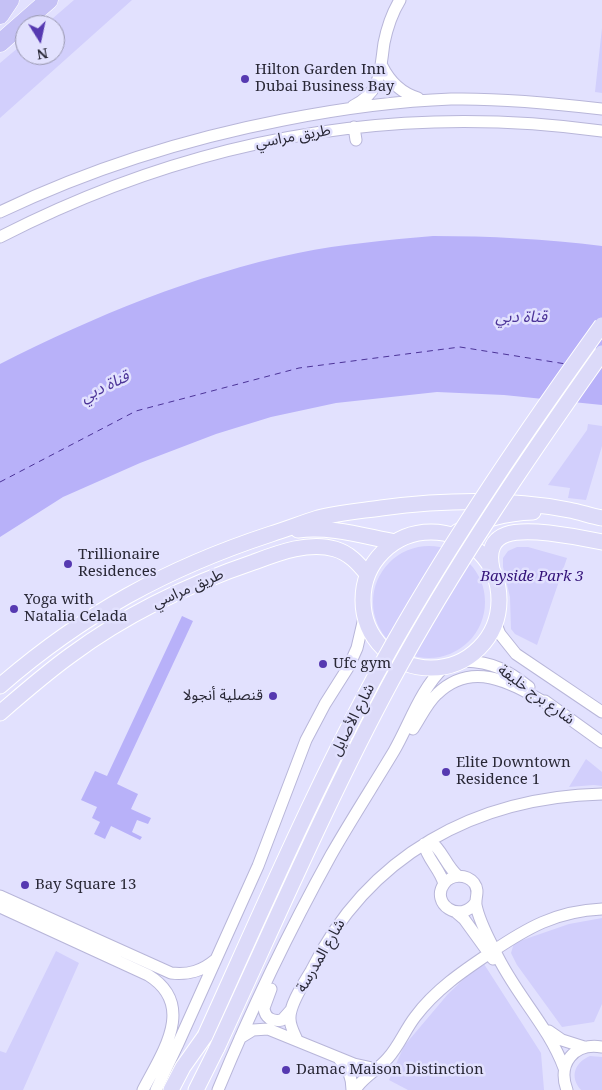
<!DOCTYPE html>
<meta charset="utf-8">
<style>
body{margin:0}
#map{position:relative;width:602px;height:1090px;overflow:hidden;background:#e2e1fe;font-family:"Noto Serif",serif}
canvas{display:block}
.north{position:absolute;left:15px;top:15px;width:50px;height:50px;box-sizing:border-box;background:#e2e1fe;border:1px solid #9897ae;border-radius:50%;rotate:170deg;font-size:14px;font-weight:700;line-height:20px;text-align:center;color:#292836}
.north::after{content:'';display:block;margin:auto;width:18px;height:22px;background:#5639b1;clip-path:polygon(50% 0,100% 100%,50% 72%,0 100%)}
</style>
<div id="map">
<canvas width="602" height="1090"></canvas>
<div class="north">N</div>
</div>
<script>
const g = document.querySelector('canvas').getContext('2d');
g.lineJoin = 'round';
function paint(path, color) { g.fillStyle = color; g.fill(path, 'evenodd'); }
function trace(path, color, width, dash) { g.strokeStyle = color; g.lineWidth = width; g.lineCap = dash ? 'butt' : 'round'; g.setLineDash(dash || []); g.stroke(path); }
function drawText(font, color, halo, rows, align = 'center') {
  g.font = font + ' "Noto Serif","Noto Sans Arabic",serif'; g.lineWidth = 5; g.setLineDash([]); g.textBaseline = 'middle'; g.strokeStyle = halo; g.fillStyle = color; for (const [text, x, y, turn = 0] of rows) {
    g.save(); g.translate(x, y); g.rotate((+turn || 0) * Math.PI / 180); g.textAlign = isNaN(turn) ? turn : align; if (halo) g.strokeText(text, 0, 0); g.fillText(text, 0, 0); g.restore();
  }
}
const green = new Path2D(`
 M74,0h58l-132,118v-55l25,-21v13h30v-30h-10z
 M602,28v65l-7,-1z
 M588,424l14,2v20l-16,54 -18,-2 2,-10 -22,-3 39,-55z
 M373 602a56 56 0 1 1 112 0a56 56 0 1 1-112 0Z
 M517,547h11l39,11 -30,87 -22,-11 -4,-5 -1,-32 -7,-30v-9l5,-7z
 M586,759l16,13v14l-8,-1 -25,2z
 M602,918v86l-8,18 -32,5 -45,-62 -6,-12 3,-10 55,-19z
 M56,951l23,12 -56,127h-23v-39l6,2z
 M484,964l57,89 3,37h-136l-19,-10 15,-34 44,-52 19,-18z
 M590,1056l12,1v33h-21c-12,-13 -6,-28 9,-34z`);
const water = new Path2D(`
 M433,236c57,0 113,3 169,10v159l-98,-10 -67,-3 -101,11 -65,14 -55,17 -76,29 -77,34 -63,40v-173c95,-48 193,-89 298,-111 44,-9 90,-13 135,-17z
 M182,616l11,5 -76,163 21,10 -7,15 20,9 -3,6 -11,-4 -5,12 10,5 -2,3 -29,-14 -6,13 -11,-5 6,-12 -8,-4 5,-11 -16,-7 14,-29 12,5z`);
const ferry = new Path2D(`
 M0,482l136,-71 163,-43 161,-21 106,17`);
const minor = new Path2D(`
 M382,66c8,16 19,27 36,32
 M353,106c29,-14 27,-36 31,-63 3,-15 8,-30 16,-43
 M354,127l2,13
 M0,212c90,-43 185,-73 283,-92 56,-11 112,-19 168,-21 51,-1 101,4 151,10
 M0,237c191,-98 390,-135 602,-106
 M495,622l5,12 16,20 86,58
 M465,661c28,1 42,9 64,26
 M545,701l57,41
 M413,729c8,-12 14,-26 24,-35 37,-36 77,-9 114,12
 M430,841c12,8 16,25 28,35
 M424,844c3,15 16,25 20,40
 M0,896l171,77c18,2 31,-2 44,-13
 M476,902c-16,23 -46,1 -32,-18 7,-10 22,-10 30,-1 6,8 1,14 2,22 3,16 12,32 19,46 19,42 53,74 69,117
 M0,907l148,68c49,30 14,78 -5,115
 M457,913l7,6 29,40
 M271,989l-7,19c1,10 8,14 18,12l8,-9
 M549,1031l13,9 22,7
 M240,1038l13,-8 15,-1 86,35 23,5
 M297,1040c-3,-7 -7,-14 -7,-21 -1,-14 14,-36 21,-48 57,-116 165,-174 291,-177
 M339,1059c9,8 13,19 13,31
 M156,1090l21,-44 81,-180 48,-126 19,-36 24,-38 8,-18 7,-30
 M218,1090c33,-80 71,-159 113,-235 20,-35 42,-69 63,-104 16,-28 26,-61 50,-84
 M355,1090c8,-13 23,-20 33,-32 11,-12 17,-28 27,-41 20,-27 48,-46 75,-64 37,-25 66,-42 112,-44
 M567,1090c-10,-26 7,-48 35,-43`);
const major = new Path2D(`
 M298,530c33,-4 65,6 97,12
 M457,532c23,-12 49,-19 76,-20
 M363 600a68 68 0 1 1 136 0a68 68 0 1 1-136 0Z
 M492,569c-9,-41 28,-39 57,-36 17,2 35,5 53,9
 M0,686c83,-72 167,-118 271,-152 16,-5 31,-11 47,-16 20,-5 42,-7 63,-10 62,-8 126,-10 188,2 11,2 22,6 33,8
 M0,713c23,-20 46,-40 71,-58 54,-40 118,-71 183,-93 24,-9 55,-21 81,-13 14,4 23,14 32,25
 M171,1090l12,-23 22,-31
 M196,1090l21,-42`);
const highway = new Path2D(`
 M0,15l10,-15
 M0,43l49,-43`);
const majorBridge = new Path2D(`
 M205,1036c60,-132 117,-266 188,-392 63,-111 135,-216 209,-319
 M217,1048c57,-123 111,-249 175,-368 62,-114 135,-221 210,-327`);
const markers = [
 [245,79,5,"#5639b1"],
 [68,564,5,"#5639b1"],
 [14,609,5,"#5639b1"],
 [323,664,5,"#5639b1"],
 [273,696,5,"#5639b1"],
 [446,772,5,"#5639b1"],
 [25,885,5,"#5639b1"],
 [286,1070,5,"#5639b1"]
];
const poiNames = [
 ["Hilton Garden Inn",255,70],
 ["Dubai Business Bay",255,87],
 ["Trillionaire",78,555],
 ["Residences",78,572],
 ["Yoga with",24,600],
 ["Natalia Celada",24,617],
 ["Ufc gym",333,664],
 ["قنصلية أنجولا",263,696,"right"],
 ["Elite Downtown",456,763],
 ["Residence 1",456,780],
 ["Bay Square 13",35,885],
 ["Damac Maison Distinction",296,1070]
];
const streetNames = [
 ["طريق مراسي",293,137,-10],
 ["طريق مراسي",188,589,-24],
 ["شارع برج خليفة",536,695,36],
 ["شارع الأصايل",353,720,-63],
 ["شارع المدرسة",321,956,-60]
];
const parkNames = [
 ["Bayside Park 3",532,577]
];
const waterNames = [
 ["قناة دبي",521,317],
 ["قناة دبي",105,387,-26]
];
paint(green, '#d2cffc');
paint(water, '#b8b1f9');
trace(ferry, '#4c3498', 1, [6, 5]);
trace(minor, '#b8b6d9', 13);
trace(major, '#fff', 17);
trace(highway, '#fff', 19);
trace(minor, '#fff', 11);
trace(major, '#dcdaf9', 15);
trace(highway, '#c5c1f5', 18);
trace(majorBridge, '#fff', 17, []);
trace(majorBridge, '#dcdaf9', 15);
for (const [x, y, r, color] of markers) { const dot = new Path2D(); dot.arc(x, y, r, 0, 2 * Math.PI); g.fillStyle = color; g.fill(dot); trace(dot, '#e2e1fe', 2); }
drawText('15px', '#292836', '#e2e1fe', poiNames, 'left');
drawText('15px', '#292836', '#e2e1fe', streetNames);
drawText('italic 15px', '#331278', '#e2e1fe', parkNames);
drawText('italic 16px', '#4c3498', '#e2e1fe', waterNames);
</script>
